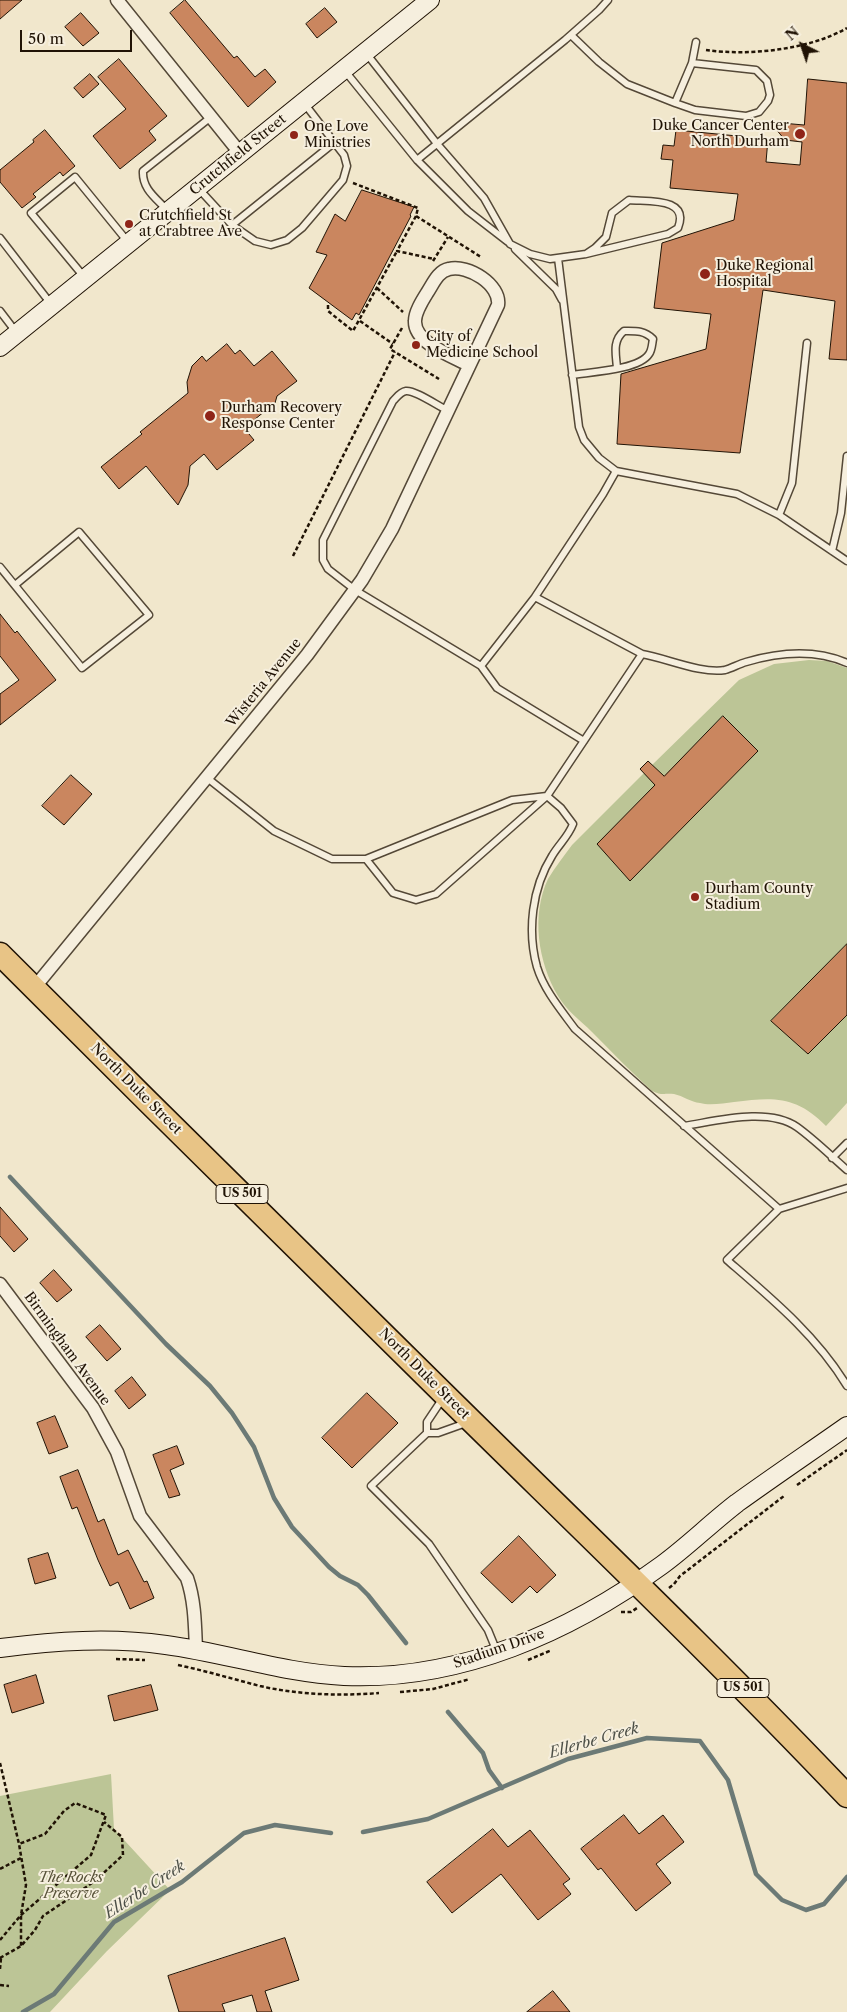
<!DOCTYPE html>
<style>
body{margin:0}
#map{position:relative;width:847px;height:2012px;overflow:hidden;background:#f1e7cc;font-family:"Libre Caslon Text",serif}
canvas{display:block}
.north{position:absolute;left:777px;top:20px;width:50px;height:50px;-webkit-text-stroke:4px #f6efde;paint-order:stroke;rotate:319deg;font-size:14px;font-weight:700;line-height:20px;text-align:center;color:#201305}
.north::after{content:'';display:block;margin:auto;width:18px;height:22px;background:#201305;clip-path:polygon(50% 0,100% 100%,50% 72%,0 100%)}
.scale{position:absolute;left:20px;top:30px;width:112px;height:22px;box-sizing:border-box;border:2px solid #201305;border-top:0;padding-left:6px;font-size:15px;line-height:18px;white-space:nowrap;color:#201305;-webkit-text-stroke:4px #f6efde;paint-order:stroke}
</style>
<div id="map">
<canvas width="847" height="2012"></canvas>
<div class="north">N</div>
<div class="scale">50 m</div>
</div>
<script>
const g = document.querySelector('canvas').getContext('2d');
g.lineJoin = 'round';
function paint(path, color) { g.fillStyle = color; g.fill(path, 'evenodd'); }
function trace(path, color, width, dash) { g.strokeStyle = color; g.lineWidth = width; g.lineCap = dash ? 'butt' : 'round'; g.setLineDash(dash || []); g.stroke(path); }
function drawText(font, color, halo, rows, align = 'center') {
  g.font = font + ' "Libre Caslon Text",serif'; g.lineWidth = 4; g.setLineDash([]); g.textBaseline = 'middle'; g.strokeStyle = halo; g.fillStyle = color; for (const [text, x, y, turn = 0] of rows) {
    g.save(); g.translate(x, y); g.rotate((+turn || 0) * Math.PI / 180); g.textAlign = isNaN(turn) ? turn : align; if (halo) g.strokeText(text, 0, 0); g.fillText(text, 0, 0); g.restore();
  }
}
const green = new Path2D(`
 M809,660l18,1 20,7v435l-21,23c-30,-30 -51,-29 -92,-24 -10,1 -24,4 -34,1 -9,-1 -17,-7 -26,-9 -11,-1 -11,2 -22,-3 -21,-19 -40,-39 -60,-59 -11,-11 -26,-22 -34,-36 -20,-34 -27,-81 -10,-117 7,-12 16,-23 24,-34l72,-72 -4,-4 8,-8 4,4 87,-85 35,-16z
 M111,1774l3,55 56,61 -63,61 -57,61h-50v-216z`);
const stream = new Path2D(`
 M10,1177l156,167 44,42 22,27 22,34 20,51 18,29 37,40 11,9 18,9 10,10 38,48
 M448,1712l35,41 6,17 13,18
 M363,1832l65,-13 140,-60 79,-21 53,3 28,39 28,94 26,26 24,10 18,-6 23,-27
 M23,2012l31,-18 60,-72 68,-40 62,-49 31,-8 56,8`);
const building = new Path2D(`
 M0,0h22l-22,19z
 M185,0l49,58 3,-2 18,21 10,-8 11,13 -28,25 -78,-94z
 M325,8l12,14 -20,16 -11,-14z
 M81,13l18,20 -16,13 -18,-19z
 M119,59l48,57 -18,15 7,9 -36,29 -27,-33 33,-27 -28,-32z
 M90,74l9,10 -16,14 -9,-10z
 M808,79l39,4v277l-18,-1 6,-58 -72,-11 -23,163 -123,-9 4,-70 85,-25 5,-35 -57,-6 8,-65 72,-23 4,-26 -68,-6 3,-28 -12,-1 2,-14 11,1 2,-16 92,9 -2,23 34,3 2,-23 -17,-2 -15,-18 34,3z
 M45,130l30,36 -12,10 -3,-4 -27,22 3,3 -14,11 -22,-26v-12l34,-28 -1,-2z
 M362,190l52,17 -4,8 1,1 -52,99 -3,-2 -4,7 -43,-32 18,-33 -11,-3 19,-38 10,7z
 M227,344l8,10 5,-4 14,16 18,-15 25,30 -20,15 -2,7 -31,25 10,12 -37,30 -13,-16 -14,12 -2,19 -10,20 -32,-39 -27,23 -18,-22 41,-33 -2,-2 48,-39 -1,-11 5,-16 10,-10 4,5z
 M0,614l15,19 2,-2 39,49 -56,45v-31l19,-14 -19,-24z
 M723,716l35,35 -128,130 -33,-37 58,-59 -15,-16 8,-8 16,15z
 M71,775l21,19 -28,31 -22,-19z
 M847,944v71l-39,39 -37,-33z
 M0,1207l28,32 -14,13 -14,-16z
 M54,1270l18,20 -15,12 -17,-19z
 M100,1325l21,24 -14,12 -21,-24z
 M132,1377l14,18 -17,14 -14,-18z
 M367,1393l31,30 -46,45 -30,-30z
 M55,1416l13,31 -19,7 -12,-31z
 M177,1446l7,18 -14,6 10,25 -11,3 -16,-43z
 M78,1470l20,52 6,-3 14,36 10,-5 16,32 3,-1 7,17 -24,11 -12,-27 -8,4 -12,-26 -21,-53 -5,2 -12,-32z
 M519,1536l37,39 -19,18 -7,-7 -18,17 -31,-30z
 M48,1553l8,25 -21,6 -7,-25z
 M36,1675l8,28 -32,10 -8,-28z
 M151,1685l7,25 -44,11 -6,-25z
 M624,1815l15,19 24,-19 21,27 -28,22 15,19 -35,28 -35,-43 -3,2 -17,-21z
 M493,1829l15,18 22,-17 40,49 -7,5 8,10 -33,26 -37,-46 -49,39 -25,-31z
 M285,1938l14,42 -34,11 7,21h-15l-5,-17 -30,9 3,8h-46l-11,-36z
 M553,1991l17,21h-43z`);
const path = new Path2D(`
 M706,50c42,6 103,0 141,-22
 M353,183l65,25 -2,8 65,41
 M416,216l-19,35 37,8
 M433,261l15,-24
 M377,288l26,24
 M328,305v6l25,20 44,-80
 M360,321l33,23
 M402,328l-12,21 49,30
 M293,556l102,-204
 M797,1485l50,-35
 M669,1588l5,-4 6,-8 104,-80
 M621,1612h10l6,-4
 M116,1659l29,1
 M528,1660l24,-10
 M178,1665c28,6 55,14 82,21 39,9 80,10 119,7
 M400,1692l33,-3 37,-10
 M0,1763l19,81 7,41 -5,30v31
 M0,1869l21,-11
 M0,1940l21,-25 70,-60 15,-40 -31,-12 -11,8 -19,23 -26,10
 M0,1958l21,-12 14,-16 8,-14 52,-35 28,-26 -1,-18 -18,-15
 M0,1969l1,-11
 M0,1985l9,1`);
const lane = new Path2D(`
 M571,35l28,27 28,22 48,19 20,7 51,6 13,-4 9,-11 2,-6 -3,-14 -11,-11 -64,-7
 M366,53l72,92 46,53 26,46 20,10 20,5 36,-5 82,-20 10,-6c12,-31 -30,-26 -49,-28l-17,13 -6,24 -11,11 -9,6
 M345,71l72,89 51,51 40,31
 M675,103l17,-40 4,-21
 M417,160l148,-120 34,-30 9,-10
 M198,188l34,37 23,16 16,4 16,-5 15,-12 41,-48 4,-14 -3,-11 -40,-52
 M167,210c-11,-12 -25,-21 -24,-39l68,-54
 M232,225l103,-83
 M0,238l51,66
 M515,249l41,40 6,11
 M558,258l21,169 5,13 15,18 17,13 121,23 42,21 68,46
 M85,278l-54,-65 44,-36 53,65
 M0,311l16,21
 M572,375c18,-3 67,-5 77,-21 3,-4 3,-10 4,-15 -9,-9 -18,-8 -29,-8 -12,10 -8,23 -7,37
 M447,410c-9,-4 -32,-20 -41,-19 -6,1 -9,6 -13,10l-70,139v20l5,9 27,21 126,76 54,-69 107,57
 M779,515l13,-32 15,-140
 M832,551l9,-38 6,-57
 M0,567l82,101 67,-53 -70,-83 -64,53
 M535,597l68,-103 13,-23
 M481,666l16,22 87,53
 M206,777l68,54 58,28h34l27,34 23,7 20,-6 111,-98 -35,4 -146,59
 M684,1126c33,-5 84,-19 113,1 18,13 34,29 50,43
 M832,1158l15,-15
 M847,1188l-68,21 -52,51c44,38 90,76 120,126
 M779,1209l-204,-180c-14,-19 -31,-39 -38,-62 -10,-36 -5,-79 15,-111 7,-12 16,-19 21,-32l-12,-16 -14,-12 95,-142c24,4 59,20 83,16 7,-2 14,-6 21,-8 34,-10 69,-13 101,1
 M466,1423l-28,10h-11l-56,53 58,58 59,86 9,22
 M427,1433v-11l16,-24`);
const street = new Path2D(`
 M117,0l123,153
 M34,988l273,-333 55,-75 30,-51 106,-224c3,-20 -30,-41 -49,-36 -11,2 -16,15 -22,24 -5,8 -12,19 -12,28 -1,22 37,35 54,44
 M0,1284l93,124 24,44 23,64 47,62c8,23 8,48 9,72`);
const secondary = new Path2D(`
 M0,347l430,-347
 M0,1648c56,-7 110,-11 166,-3 60,8 117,28 178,31 116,5 226,-44 318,-111 26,-19 49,-42 75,-62 36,-26 73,-51 110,-77`);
const highway = new Path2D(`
 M0,954c147,147 295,294 443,439 136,134 273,265 404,403`);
const markers = [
 [800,134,6,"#8f2418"],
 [294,135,5,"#8f2418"],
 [129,224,5,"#8f2418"],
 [705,274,6,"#8f2418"],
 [416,345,5,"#8f2418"],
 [210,416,6,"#8f2418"],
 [695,897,5,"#8f2418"]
];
const shields = [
 [242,1194,52],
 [743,1688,52]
];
const shieldNames = [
 ["US 501",242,1194],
 ["US 501",743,1688]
];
const poiNames = [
 ["Duke Cancer Center",789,126,"right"],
 ["North Durham",789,142,"right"],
 ["One Love",304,127],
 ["Ministries",304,143],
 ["Crutchfield St",139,216],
 ["at Crabtree Ave",139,232],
 ["Duke Regional",716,266],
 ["Hospital",716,282],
 ["City of",426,337],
 ["Medicine School",426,353],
 ["Durham Recovery",221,408],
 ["Response Center",221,424],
 ["Durham County",705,889],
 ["Stadium",705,905]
];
const streetNames = [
 ["Crutchfield Street",238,155,-39],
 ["Wisteria Avenue",264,683,-51],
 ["North Duke Street",136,1089,45],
 ["Birmingham Avenue",67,1349,54],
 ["North Duke Street",424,1374,45],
 ["Stadium Drive",499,1649,-19]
];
const parkNames = [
 ["The Rocks",71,1878],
 ["Preserve",71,1894]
];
const waterNames = [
 ["Ellerbe Creek",594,1741,-16],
 ["Ellerbe Creek",145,1890,-33]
];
paint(green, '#bcc596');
trace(stream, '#6c7a76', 4.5);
paint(building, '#ca865f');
trace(building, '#201305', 1);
trace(lane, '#544837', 9);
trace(street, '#544837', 15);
trace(secondary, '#201305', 20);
trace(highway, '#201305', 25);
trace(path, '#201305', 2.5, [4, 2.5]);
trace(lane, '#f6efde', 6);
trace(street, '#f6efde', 12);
trace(secondary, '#f6efde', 18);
trace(highway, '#e8c486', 22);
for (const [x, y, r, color] of markers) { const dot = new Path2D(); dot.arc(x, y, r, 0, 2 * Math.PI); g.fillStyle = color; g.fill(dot); trace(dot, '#f6efde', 2); }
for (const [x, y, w] of shields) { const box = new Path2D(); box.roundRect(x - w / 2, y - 9.5, w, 19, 4); g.fillStyle = '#f6efde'; g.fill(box); trace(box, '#201305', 1); }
drawText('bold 12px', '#201305', null, shieldNames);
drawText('14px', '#201305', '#f6efde', poiNames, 'left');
drawText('14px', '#201305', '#f6efde', streetNames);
drawText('italic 14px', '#575138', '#f6efde', parkNames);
drawText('italic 15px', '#4c4f47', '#f6efde', waterNames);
</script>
